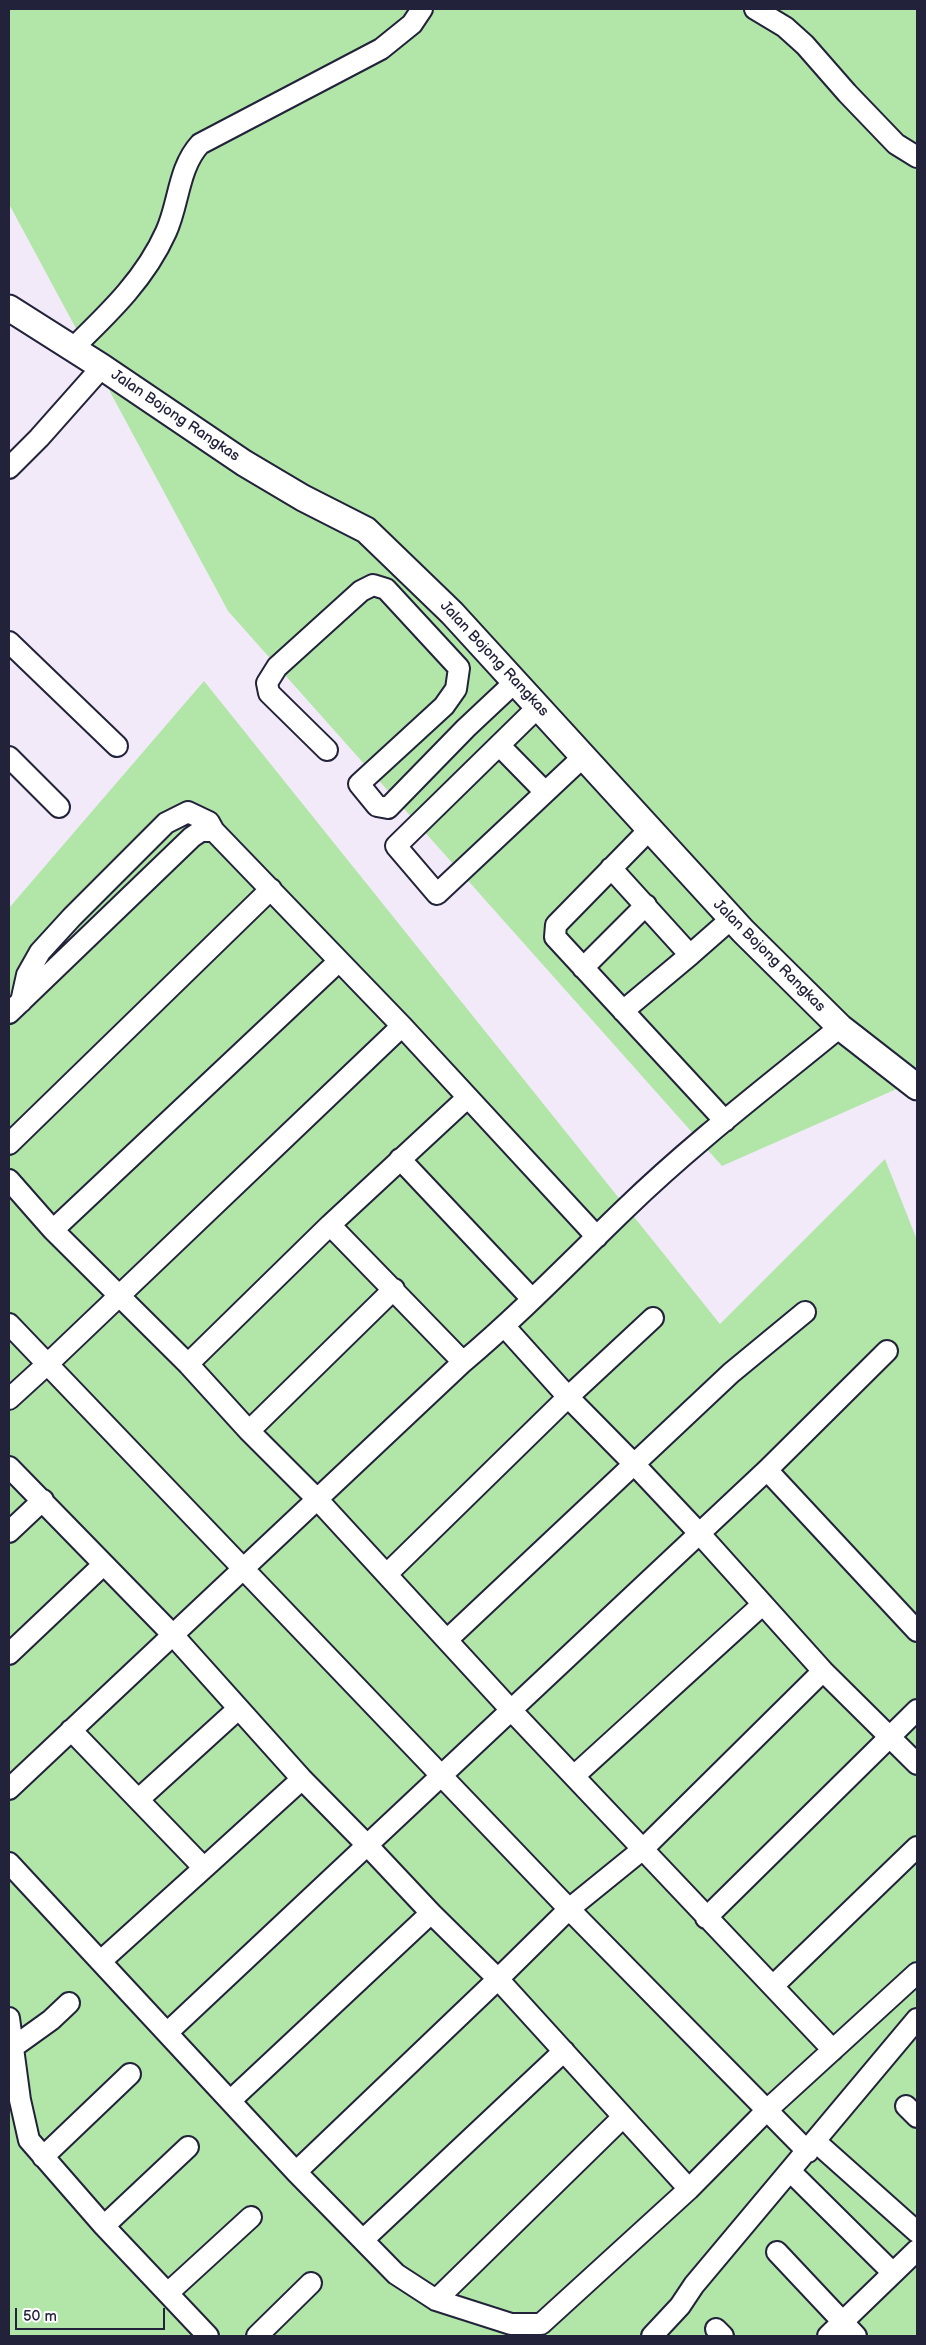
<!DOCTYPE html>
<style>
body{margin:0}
#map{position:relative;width:926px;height:2345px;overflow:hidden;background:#f2eaf8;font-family:"Balsamiq Sans",sans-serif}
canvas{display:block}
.frame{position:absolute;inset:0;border:10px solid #22223b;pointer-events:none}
.scale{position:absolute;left:15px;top:2308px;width:150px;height:22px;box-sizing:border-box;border:2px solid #22223b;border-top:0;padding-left:6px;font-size:15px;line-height:18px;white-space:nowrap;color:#22223b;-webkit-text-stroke:4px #fff;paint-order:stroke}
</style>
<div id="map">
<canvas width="926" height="2345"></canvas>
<div class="frame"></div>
<div class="scale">50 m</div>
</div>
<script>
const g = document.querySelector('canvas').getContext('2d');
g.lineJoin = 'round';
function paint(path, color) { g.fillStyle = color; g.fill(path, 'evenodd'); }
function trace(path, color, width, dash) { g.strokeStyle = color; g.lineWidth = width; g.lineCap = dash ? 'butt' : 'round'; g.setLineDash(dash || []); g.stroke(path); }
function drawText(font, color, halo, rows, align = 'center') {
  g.font = font + ' "Balsamiq Sans",sans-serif'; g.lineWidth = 5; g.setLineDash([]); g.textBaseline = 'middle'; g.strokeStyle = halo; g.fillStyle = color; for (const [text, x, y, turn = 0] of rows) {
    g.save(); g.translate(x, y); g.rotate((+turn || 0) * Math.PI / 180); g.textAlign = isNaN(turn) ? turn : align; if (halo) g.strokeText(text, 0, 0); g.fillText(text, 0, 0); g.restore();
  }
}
const green = new Path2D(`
 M9,9h908v1071l-195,86 -494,-555 -219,-407z
 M204,681l516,643 165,-165 32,81v1096h-908v-1428z`);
const minor = new Path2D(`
 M755,9l30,18 20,18 42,48 49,51 21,13
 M73,348c36,-35 72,-69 93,-116 13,-28 12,-64 34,-88l181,-95 31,-25 10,-15
 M9,468l30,-30 63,-71
 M9,642l108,104
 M538,707l-142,139 41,48 147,-138
 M499,745l46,47
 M327,750l-58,-57 -2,-10 10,-16 84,-76 12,-6 13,4 73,79 -3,21 -12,17 -85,78 18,22 11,2 78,-80 49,-46
 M9,757l50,50
 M649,830l-93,95 -1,12 170,184
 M611,868l79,87 -67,56
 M690,955l41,-36
 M583,968l63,-63
 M21,1002l6,-27 13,-23 32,-35 94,-94 22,-11 21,10 5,9
 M9,1013l183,-176 9,-6h13l188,195 195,211
 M9,1144l262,-255
 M400,1159l132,140
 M9,1180l44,50 135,134 61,67 69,69 193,210 322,340
 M330,1225l133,137
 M53,1230l286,-269
 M9,1324l560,585 239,243
 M505,1327l63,70 67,68 64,68 124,138 94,93
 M188,1364l142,-139 137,-127
 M9,1399l46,-42 347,-331
 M249,1431l145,-142
 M9,1467l163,167 130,145 66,67 63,67 67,66 191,210
 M767,1470l150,161
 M9,1532l34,-32
 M387,1574l181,-177 85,-79
 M448,1639l283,-266 74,-61
 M9,1654l94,-89
 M71,1730l133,138 -103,93
 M574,1776l189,-172
 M9,1789l454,-427c57,-48 109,-102 163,-154 67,-65 142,-122 214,-181
 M139,1799l99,-90
 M9,1863l287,309 100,102 40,26 75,24h30l148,-135 78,-79 150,-137
 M204,1868l98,-89
 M706,1918l211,-208
 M774,1985l143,-138
 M9,2018l11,82 9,40 75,86 104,110
 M168,2032l599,-562 120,-119
 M12,2048l39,-28 18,-17
 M230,2101l201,-188
 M906,2106l11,11
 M816,2142l101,90
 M43,2157l87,-83
 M296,2172l202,-193 71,-70 74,-60 180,-178
 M791,2172l102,101
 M104,2226l84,-79
 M364,2239l200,-188
 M777,2252l79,84
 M169,2292l82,-75
 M436,2300l187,-183
 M716,2329l7,7
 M257,2336l54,-53
 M652,2336l28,-30 14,-21 223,-266
 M828,2336l89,-86`);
const major = new Path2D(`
 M9,308l93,59 142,96 59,35 63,32 86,83 291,318 97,96 77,60`);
const streetNames = [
 ["Jalan Bojong Rangkas",175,416,34],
 ["Jalan Bojong Rangkas",494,659,47],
 ["Jalan Bojong Rangkas",769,956,45]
];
paint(green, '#b2e6a8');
trace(minor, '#22223b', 24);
trace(major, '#22223b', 29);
trace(minor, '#fff', 20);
trace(major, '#fff', 25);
drawText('15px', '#22223b', '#fff', streetNames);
</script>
